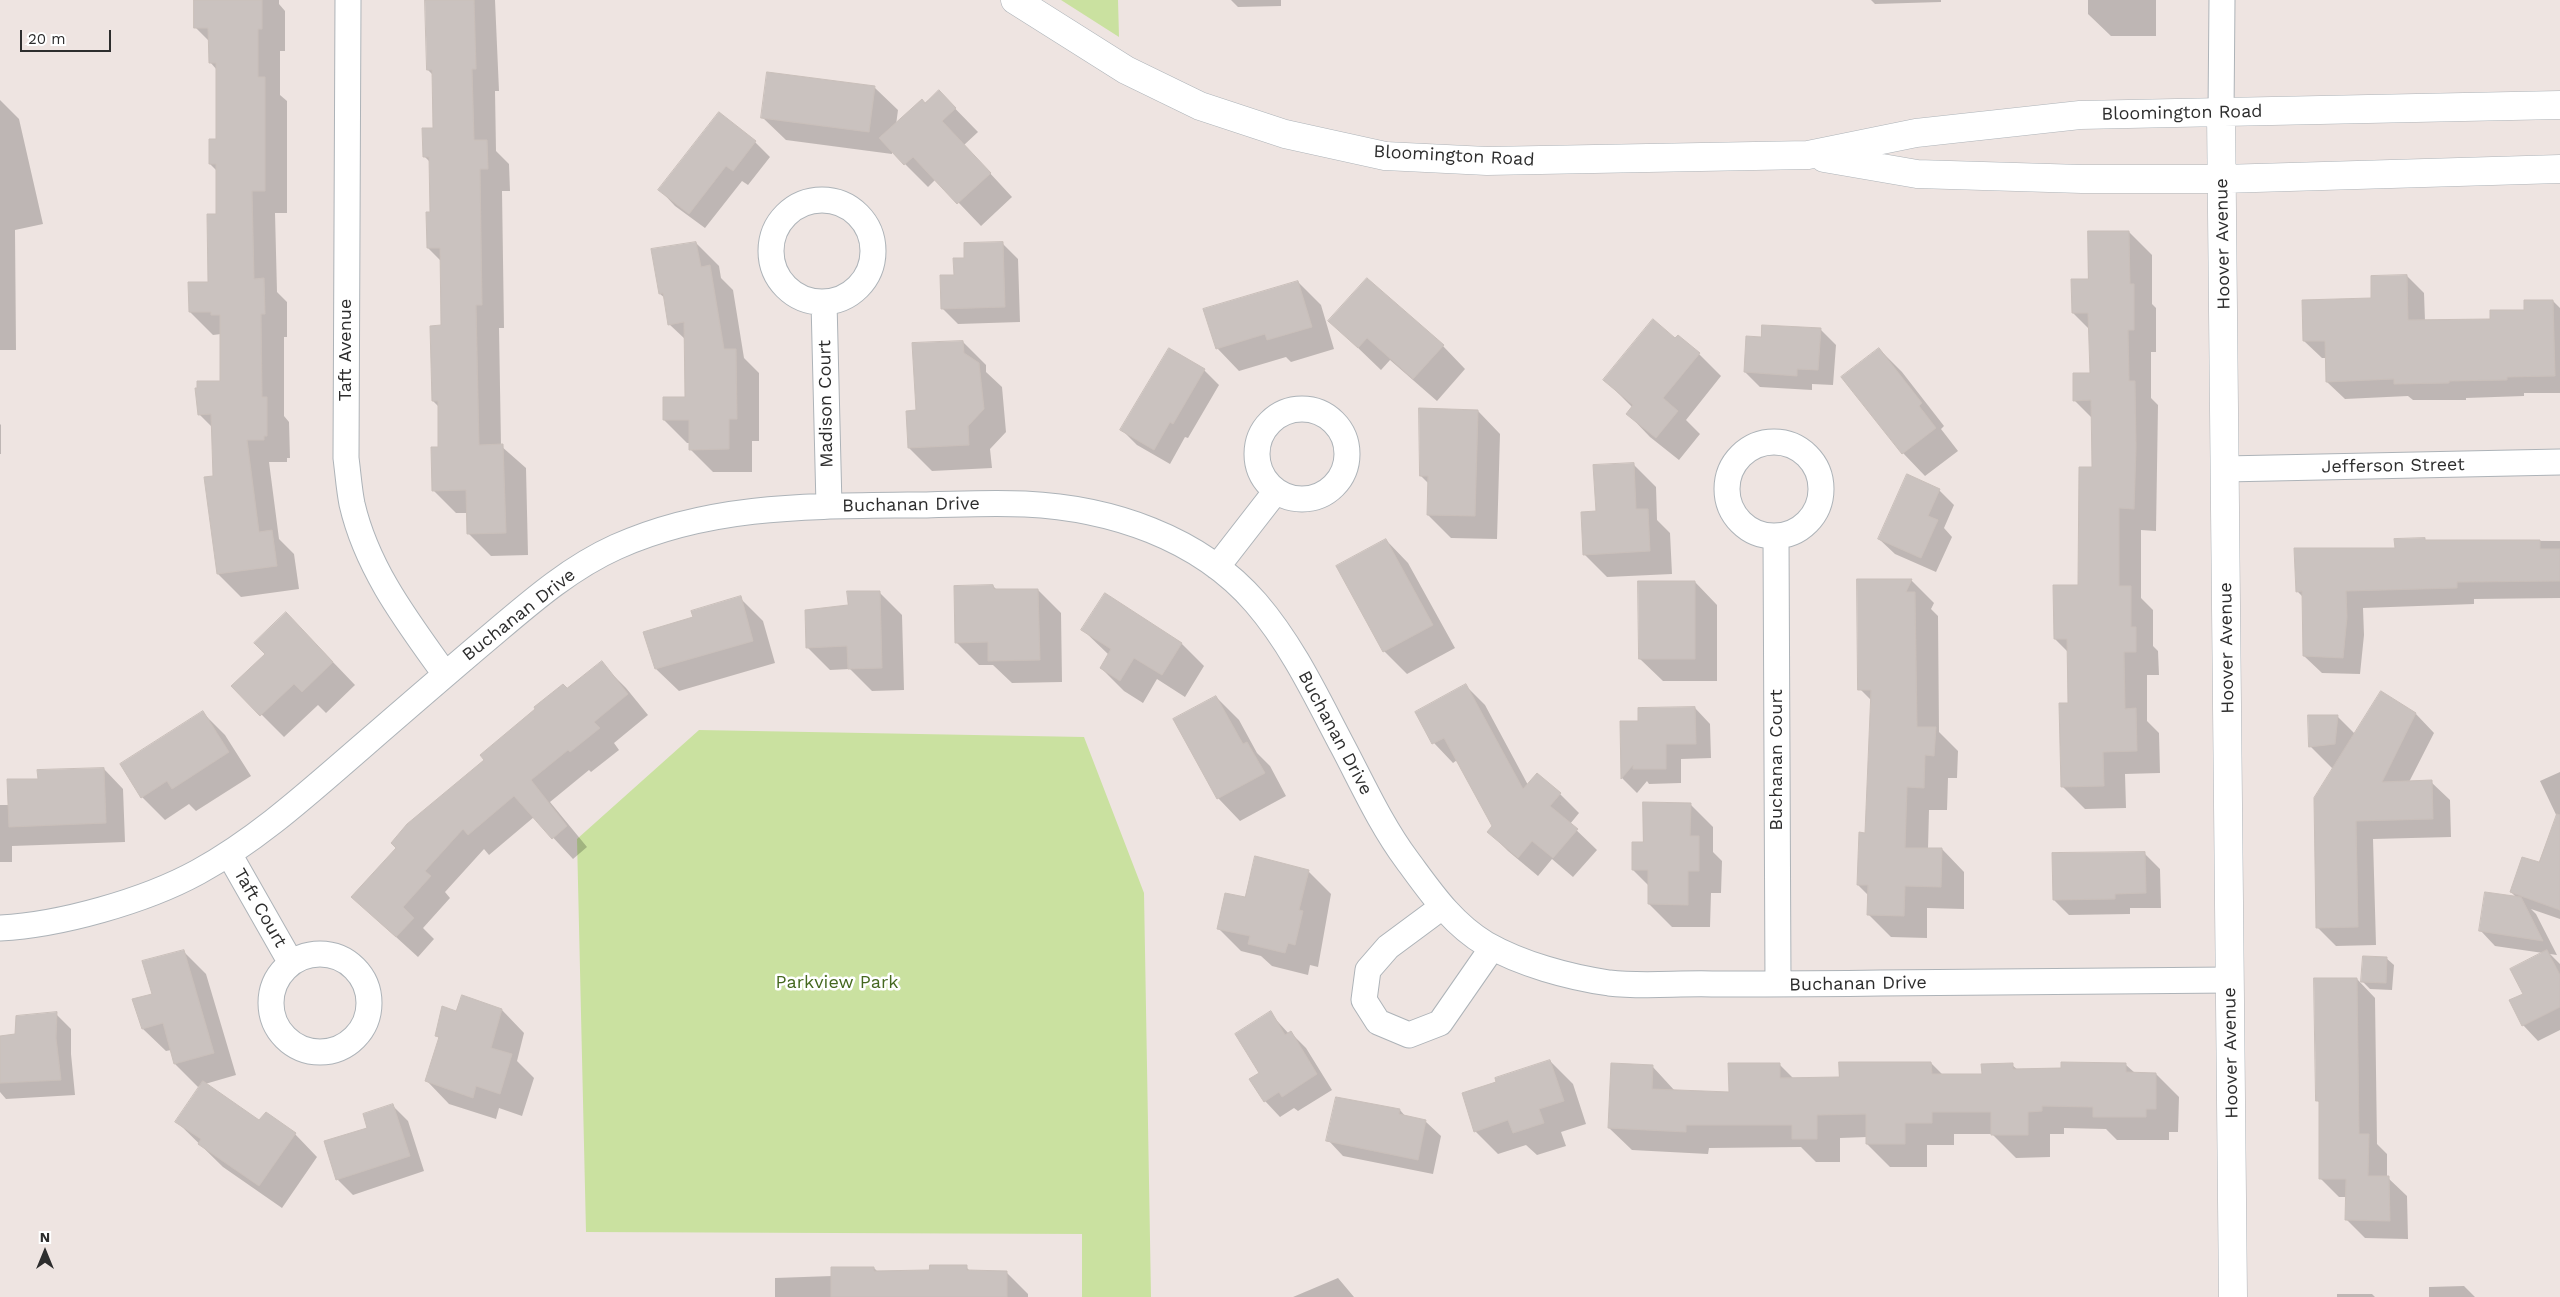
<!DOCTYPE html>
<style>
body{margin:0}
#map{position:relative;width:2560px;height:1297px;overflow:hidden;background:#eee4e1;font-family:"Work Sans",sans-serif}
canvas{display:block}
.north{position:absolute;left:20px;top:1227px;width:50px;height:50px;-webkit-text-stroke:4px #fff;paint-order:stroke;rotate:0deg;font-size:14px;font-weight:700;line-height:20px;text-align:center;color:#2d2d2d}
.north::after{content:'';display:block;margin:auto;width:18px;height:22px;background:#2d2d2d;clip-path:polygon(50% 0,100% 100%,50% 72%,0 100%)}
.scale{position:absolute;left:20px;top:30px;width:91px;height:22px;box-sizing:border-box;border:2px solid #2d2d2d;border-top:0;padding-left:6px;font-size:15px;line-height:18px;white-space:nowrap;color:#2d2d2d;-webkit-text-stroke:4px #fff;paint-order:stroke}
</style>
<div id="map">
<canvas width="2560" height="1297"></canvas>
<div class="north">N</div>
<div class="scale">20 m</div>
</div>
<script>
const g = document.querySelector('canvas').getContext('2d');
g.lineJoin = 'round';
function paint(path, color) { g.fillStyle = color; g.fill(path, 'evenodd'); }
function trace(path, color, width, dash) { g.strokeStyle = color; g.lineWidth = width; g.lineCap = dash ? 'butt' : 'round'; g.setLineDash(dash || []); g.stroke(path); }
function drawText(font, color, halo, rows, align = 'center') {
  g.font = font + ' "Work Sans",sans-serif'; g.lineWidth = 5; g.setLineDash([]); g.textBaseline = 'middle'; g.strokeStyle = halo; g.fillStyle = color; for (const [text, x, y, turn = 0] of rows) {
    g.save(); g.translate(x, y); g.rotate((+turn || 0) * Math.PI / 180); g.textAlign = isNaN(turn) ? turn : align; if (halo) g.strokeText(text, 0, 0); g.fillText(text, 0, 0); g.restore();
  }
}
const green = new Path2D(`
 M1061,0h57l1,37z
 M699,730l385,7 60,156 7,404h-69v-63l-496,-2 -9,-393z`);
const shadow = new Path2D(`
 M195,0h84v4l6,7v40h-5v44l7,6v112h-12l2,79 10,10v35h-3v79l5,6 1,36h-3v4h-18l10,77 15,15 5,35 -58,8 -23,-23 -5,-146 -14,-14 22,-32v-48l-8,1 -23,-23 19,-29 9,-68v-43l-8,-8 7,-23v-71l-7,-8v-20l-14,-14z
 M426,0h69l4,91h-4l1,60 13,13 1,27h-8l2,137h-5l2,118 25,22 2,87 -37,1 -22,-22 -1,-21h-12l-23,-23 6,-42v-41l-6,-6 10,-74 -2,-66 -13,-13 3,-34 -1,-52 -6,-6 11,-26 -2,-55 -5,-5z
 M1231,0h50v6l-43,1z
 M1871,0h70v2l-66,2z
 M2088,0h68v36h-45l-23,-22z
 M769,74l106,14 23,22 -2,15 43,-33 39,40 -14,13 48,52 -31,29 -45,-47 -8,8 -36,-36v3l-106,-14 -23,-22z
 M0,100l19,19 24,105 -28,6 1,120h-16z
 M755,142l15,15 -22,28 -6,-4 -37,47 -30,-22 -15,-16z
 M2129,232l23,23v49l4,4v44h-5v46l7,7 -2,126 -15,-1v68l12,12v36l5,5 1,24h-12v46l12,12 1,40 -35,1 1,34 -41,1 -23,-23 7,-82 -1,-52 -13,-13 24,-53 14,-117 -1,-51 -18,-18 17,-26 -1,-44 -17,-17 16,-33z
 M696,243l23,23 2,12 12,12 11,68 15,15v68h-7v31h-39l-23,-23v-6h-3l-23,-23 22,-22v-58l-17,-16 -3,-25 -6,-5z
 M1003,244l15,15 2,63 -62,2 -16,-16 13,-32 11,-16z
 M2407,276l17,17 1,28 67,-1 61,-19 7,7v85h-36v3l-58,2v2h-53l-5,-4 -63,3 -18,-17v-24h-5l-18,-17z
 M1298,282l23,23 13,44 -43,13 -5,-5 -47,14 -22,-23z
 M1330,321l113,25 22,23 -28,32 -47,-41 -9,10z
 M1820,329l16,16 -3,40 -21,-1v6l-52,-3 -15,-15 17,-34z
 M1676,340l23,14 22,22 -35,44 14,14 -21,26 -29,-23 -22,-23 5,-6 -28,-28z
 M963,342l23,23v7l16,15 4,45 -16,17 2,19 -60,3 -23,-23 8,-37z
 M1879,349l23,23 42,54 -3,3 17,22 -33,25 -22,-23z
 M1204,370l15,15 -31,53 -3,-1 -15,27 -33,-19 -15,-15z
 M1478,411l22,23 -3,105 -46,-1 -23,-23 1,-31 -8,-8z
 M0,424l1,1v29h-1z
 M1633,464l23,23 1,33 13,13 2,41 -65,3 -23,-23 13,-42z
 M1939,490l15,15 -10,23 8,9 -16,35 -41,-18 -16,-15z
 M1386,540l22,23 47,85 -48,26 -23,-23z
 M2396,540l164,1v57l-86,1v5l-111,4 1,27 -4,39 -38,-1 -18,-17 -1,-59 -6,-6 99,-42z
 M1911,580l23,23 -3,6 7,7 1,116 19,19 -1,27h-9l-1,32h-18l-1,39h14l22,23v37l-37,-1v30l-36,-1 -23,-23 1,-18 -11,-11 8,-51 6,-133 -12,-12z
 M1695,582l22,23v76h-54l-23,-22z
 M993,586l4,4h41l23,23 1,69 -50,1 -19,-18h-14l-23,-23z
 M879,592l23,23 2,75 -32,1 -22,-22 -20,1 -23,-23 42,-41z
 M1105,595l77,49 22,22 -19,31 -28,-18 -14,24 -19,-12 -23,-23 8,-13 -26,-25z
 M740,598l23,23 12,42 -96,28 -23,-22 38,-51z
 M309,637l46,48 -29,28 -8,-8 -34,32 -51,-51z
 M605,667l21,21 22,27 -34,28 5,7 -28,22 -2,-2 -39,32 37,45 -14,12 -39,-42 -45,38 -5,-6 -39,43 5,6 -27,30 11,11 -16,18 -44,-40 193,-227z
 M1466,686l19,19 43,80 32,9 19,19 -9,11 27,26 -24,27 -21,-18 -14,17 -30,-25 -19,-19 4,-6 -36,-66 -4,3 -19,-20 -17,-31z
 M2381,692l35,22 18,19 -25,49h22l19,18 1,37 -78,2 3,106 -40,1 -19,-19 16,-158 -23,-23 27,-30 18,18z
 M1216,697l23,23 18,33 13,13 16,30 -46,25 -22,-23z
 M1695,708l15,16 1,34 -30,1v24l-32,1 -2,-3 -10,12 -15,-15 -1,-56h18z
 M203,713l22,22 26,41 -55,35 -7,-7 -24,16 -23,-23z
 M104,769l19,20 2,53 -113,4v16h-12v-57h9l30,-25z
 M2560,772v51l-20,-42z
 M1690,804l23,23v25l9,9 -1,32h-10l-1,34h-38l-23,-23v-18l-16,-16 11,-27z
 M2145,854l15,15 1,39h-31v6l-61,1 -15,-15z
 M2560,855v64l-29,-10 5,5 21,41 -7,-1 10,10v66l-22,11 -15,-16 20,-72 -48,-7 -15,-16 37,-32 -6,-6 29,-28z
 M1308,871l23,23 -13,73 -8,-2 -2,10 -36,-9 -11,-10 -20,-5 -23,-23 28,-29z
 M183,951l23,23 30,101 -31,9 54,38 36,12 22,23 -35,51 -59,-41 -47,-46 25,-35 -3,1 -23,-23 -4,-14 -5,1 -23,-22 10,-35z
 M2386,958l8,7 -2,25 -22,-1 -8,-8z
 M2357,979l18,19 2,146 10,10v23l20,19 1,43 -43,-1 -19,-19 1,-22h-8l-19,-19 1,-74 -4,-4z
 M502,1010l22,23 -7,28 17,17 -12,38 -23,-8 -3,11 -47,-15 -22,-23 13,-42 -4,-4 20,-23z
 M1270,1013l19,21 2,-1 15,15 26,42 -34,21 -4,-3 -14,9 -15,-16 -14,-22 10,-6z
 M56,1014l15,15v25l4,41 -69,4 -6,-7v-55l16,-2 -1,-10z
 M1550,1061l23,23 13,40 -25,8 5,14 -29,9 -11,-10 -28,9 -23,-23 23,-48z
 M1931,1063l12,12h40l29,-10 6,5 108,-5 9,8 21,1 23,23 -1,35h-9v8h-52l-11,-11 -42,-1v6h-14v23l-34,1 -24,-24h-38v11h-27v22h-37l-23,-23v-7l-27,1v24h-24l-15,-15 -92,1 -1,6 -76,-4 -23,-22 43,-62 23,25 55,2 49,-29 15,15 46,-1z
 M393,1106l15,15 16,50 -71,24 -16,-16 32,-51z
 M1400,1110l6,7 19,4 16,15 -8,38 -90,-18 -15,-16z
 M966,1267l5,5h35l22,22v3h-253v-19l57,-2 42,-8 4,4h53z
 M1338,1278l16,19h-61z
 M2464,1286l11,11h-46v-10z
 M2337,1294h35l3,3h-38z`);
const building = new Path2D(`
 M194,0h68v29h-4v48h7v114h-13l2,88 10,-1 1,36h-4l1,83h5v39h-3v4h-17l12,92 13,-2 5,36 -60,8 -13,-97 9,-1 -2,-62 -13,1 -3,-27h2v-7h23v-66h-9v-3h-22l-1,-30h20l-1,-68h9v-50h-7v-25h7v-76h-7l-1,-35h-14z
 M425,0h49l2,69h-4l2,71h13l1,29h-8l2,136h-6l3,140 24,-1 3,89 -39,1 -1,-44 -34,1 -1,-44h7v-46h-6l-2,-75 11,-1 -1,-77h-13l-1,-36h4l-1,-55h-6l-1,-29h11l-1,-58h-5z
 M767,72l108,14 -6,46 -108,-14z
 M939,90l17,18 -14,13 49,52 -34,31 -44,-47 -9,8 -25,-27 43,-39 3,4z
 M719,112l37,29 -23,30 -7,-5 -37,48 -31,-24z
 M2088,231h41l1,53h4v46h-6l1,51h6l1,67 -2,61 -15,-1v78h12v41h5v25h-12l1,57 11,-1 1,43 -34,1 1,34 -43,1 -2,-84h9l-1,-64h-13l-1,-54h25l1,-118h13l-1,-67 -18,1v-28h17l-2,-60h-16l-1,-34h17z
 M696,242l5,25 9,-2 14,84h12l1,70h-8v30l-40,1v-30h-26v-23h22l-1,-75 -16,3 -5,-32 -4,1 -8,-45z
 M1003,242l2,65 -64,2 -1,-34h14l-1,-17h11v-15z
 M2407,275l1,45 82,-1v-9h34v-10h29l2,76 -48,1v3l-58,1v2l-55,1v-5l-68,3 -1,-41h-22l-1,-41 69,-2v-22z
 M1367,278l77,67 -31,34 -46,-41 -9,10 -30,-27z
 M1298,281l14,46 -45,13 -2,-6 -49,15 -13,-40z
 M1653,319l22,19 3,-3 22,18 -37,45 15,13 -22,27 -30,-24 7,-9 -30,-25z
 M1762,325l59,3 -3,42 -21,-1v7l-53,-4 2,-36 15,1z
 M963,341l1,12 15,10 5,46 -16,17 1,19 -61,3 -2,-37 10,-1 -4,-67z
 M1169,348l36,21 -32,55 -3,-2 -16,28 -34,-20z
 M1879,348l43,55 -3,3 17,22 -34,26 -61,-77z
 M1419,408l59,2 -3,106 -48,-1 1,-39h-8z
 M1634,463l2,46h12l2,42 -67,4 -2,-43 15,-1 -3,-46z
 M1907,474l33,15 -12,27 10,4 -17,38 -43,-19z
 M2425,538v2h115v9h20v32l-103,1v6l-111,3 1,26 -4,41 -40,-2 -1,-65 -6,1 -2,-44h101l-1,-9z
 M1386,539l47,86 -50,27 -47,-86z
 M1857,579h55l-6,13h9l2,135h19l-2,29 -9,-1 -1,33 -17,-1 -2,61h37l-1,39 -36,-1 -1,30 -37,-1 1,-30h-11l2,-53 6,1 6,-143h-13z
 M1638,581h57v78h-56z
 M993,585l1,4h44l2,71 -52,1v-19l-33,1 -1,-57z
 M847,591h33l2,77 -34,1 -1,-23 -41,2 -1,-38 43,-5z
 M1105,593l77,50 -20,32 -28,-17 -14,23 -20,-13 11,-19 -30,-19z
 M741,596l12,45 -98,28 -12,-37 50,-15 -2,-6z
 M286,612l47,50 -31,30 -8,-8 -34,32 -29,-30 34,-32 -11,-11z
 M602,661l26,33 -34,28 6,6 -30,24 -2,-2 -37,30 36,46 -15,13 -38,-43 -46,39 -5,-6 -38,42 6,5 -28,31 11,11 -18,19 -45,-40 45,-49 -5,-5 16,-19 77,-64 -4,-5 55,-46 -1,-2 29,-23 4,4z
 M1466,684l57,105 14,-16 24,20 -11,13 28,23 -25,29 -21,-17 -14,17 -31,-26 5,-6 -48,-88 -12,6 -17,-32z
 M2381,691l35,22 -34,69 50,-2 1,39 -77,2 2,106 -42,1 -2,-130z
 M1216,696l27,48 4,-2 18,31 -48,26 -44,-80z
 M1695,707l1,37h-30v25h-33v-4l-12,14 -1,-58h18v-13z
 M203,711l26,41 -57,37 -5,-8 -26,17 -21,-34z
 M2308,715h30l-3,29 -26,3z
 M104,768l2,55 -97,4 -2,-48h31l-1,-9z
 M1643,802l48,1 -1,33h9v35h-11v34l-40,-1v-34h-16v-28h11z
 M2557,814l3,1v95l-50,-18 12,-35 17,5z
 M2145,852l1,41 -31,1v5l-62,1 -1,-47z
 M1255,856l54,14 -10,40 4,1 -8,34 -7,-2 -3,10 -37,-9 2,-8 -33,-7 8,-36 20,4z
 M2485,892l36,5 22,44 -64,-10z
 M184,950l30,103 -40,11 -11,-41 -21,6 -10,-30 20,-5 -10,-33z
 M2547,950l13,25v32l-38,19 -13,-26 14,-6 -13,-25z
 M2363,956l24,1 -1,26 -25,-1z
 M2314,978h43l2,156h10l-1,42h21l1,45 -45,-1 1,-41h-27v-78h-3z
 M462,995l40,14 -11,39 21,6 -12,40 -24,-8 -3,12 -48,-17 14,-44 -4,-1 7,-30 14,5z
 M1271,1011l14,24 6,-4 26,43 -35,23 -3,-5 -15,10 -15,-23 10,-6 -24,-39z
 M57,1012l-1,26 5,42 -61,3v-47l15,-2 1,-18z
 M1550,1060l14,41 -25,8 5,14 -31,10 -5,-13 -34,12 -12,-39 34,-11 -1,-4z
 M1839,1062h92l1,12h50l-1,-10 32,-1v6l48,-1v-6l65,1v9l30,1v36h-10v8h-53v-10l-51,-1v5l-14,1v23h-37v-23h-59v11h-27v21h-39v-30l-49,1v24h-25v-14h-106v7l-78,-4 3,-65 42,2 -1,24 77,3 -1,-29h52v15l59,-1z
 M203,1081l56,39 7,-8 30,21 -37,53 -61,-42 3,-5 -26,-17z
 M1336,1097l64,12 -1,5 27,6 -8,40 -92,-19z
 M393,1104l17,52 -74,24 -12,-39 43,-13 -4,-14z
 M930,1265h37v5l40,1v26h-176v-30h43v4l55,-1z`);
const street = new Path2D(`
 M348,0l-2,458c2,15 3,31 6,46 15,65 55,117 93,170
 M2221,113l1,-113
 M771 251a51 51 0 1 1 102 0a51 51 0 1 1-102 0Z
 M824,302l5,204
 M1257 454a45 45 0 1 1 90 0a45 45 0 1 1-90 0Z
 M1727 489a47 47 0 1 1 94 0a47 47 0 1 1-94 0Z
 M2225,469l335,-7
 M1776,536l2,448
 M1217,567l59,-76
 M229,854l62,109
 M1442,907l-54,40 -20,23 -4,30 14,22 31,13 31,-12 52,-75
 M0,928c60,-3 145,-27 198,-56 53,-29 99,-69 145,-109 45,-39 91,-79 137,-118 43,-36 85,-75 136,-98 93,-42 192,-41 292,-42 39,0 78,-3 117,-1 85,4 174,33 231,99 37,43 61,95 87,144 20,38 38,78 64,113 23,31 44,63 79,84 35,20 82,33 123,39 33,4 69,0 103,1 56,0 112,0 168,-1 117,-1 234,-2 350,-3
 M271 1003a49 49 0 1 1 98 0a49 49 0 1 1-98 0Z`);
const secondary = new Path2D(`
 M1015,0l111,70 74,36 85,28 100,22 102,5 321,-6 108,-22 164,-18 480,-10
 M2221,113l12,1184
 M1824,158l93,16 165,5h140l338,-10`);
const streetNames = [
 ["Bloomington Road",2182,113,-1],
 ["Bloomington Road",1454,156,3],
 ["Hoover Avenue",2223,244,-91],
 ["Taft Avenue",346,350,-90],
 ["Madison Court",826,404,-91],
 ["Jefferson Street",2393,466,-1],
 ["Buchanan Drive",911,505,-1],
 ["Buchanan Drive",519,615,-38],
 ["Hoover Avenue",2227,648,-91],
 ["Buchanan Drive",1335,733,62],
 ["Buchanan Court",1777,760,-90],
 ["Taft Court",260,908,60],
 ["Buchanan Drive",1858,984,-1],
 ["Hoover Avenue",2231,1053,-91]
];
const parkNames = [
 ["Parkview Park",837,983]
];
paint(green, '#cae1a0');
paint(shadow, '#0003');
paint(building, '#cac2bf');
trace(building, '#c9bfba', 1);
trace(street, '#adb3b8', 27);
trace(secondary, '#adb3b8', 29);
trace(street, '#fff', 25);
trace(secondary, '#fff', 28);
drawText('18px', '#2d2d2d', '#fff', streetNames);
drawText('18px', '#45681f', '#fff', parkNames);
</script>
